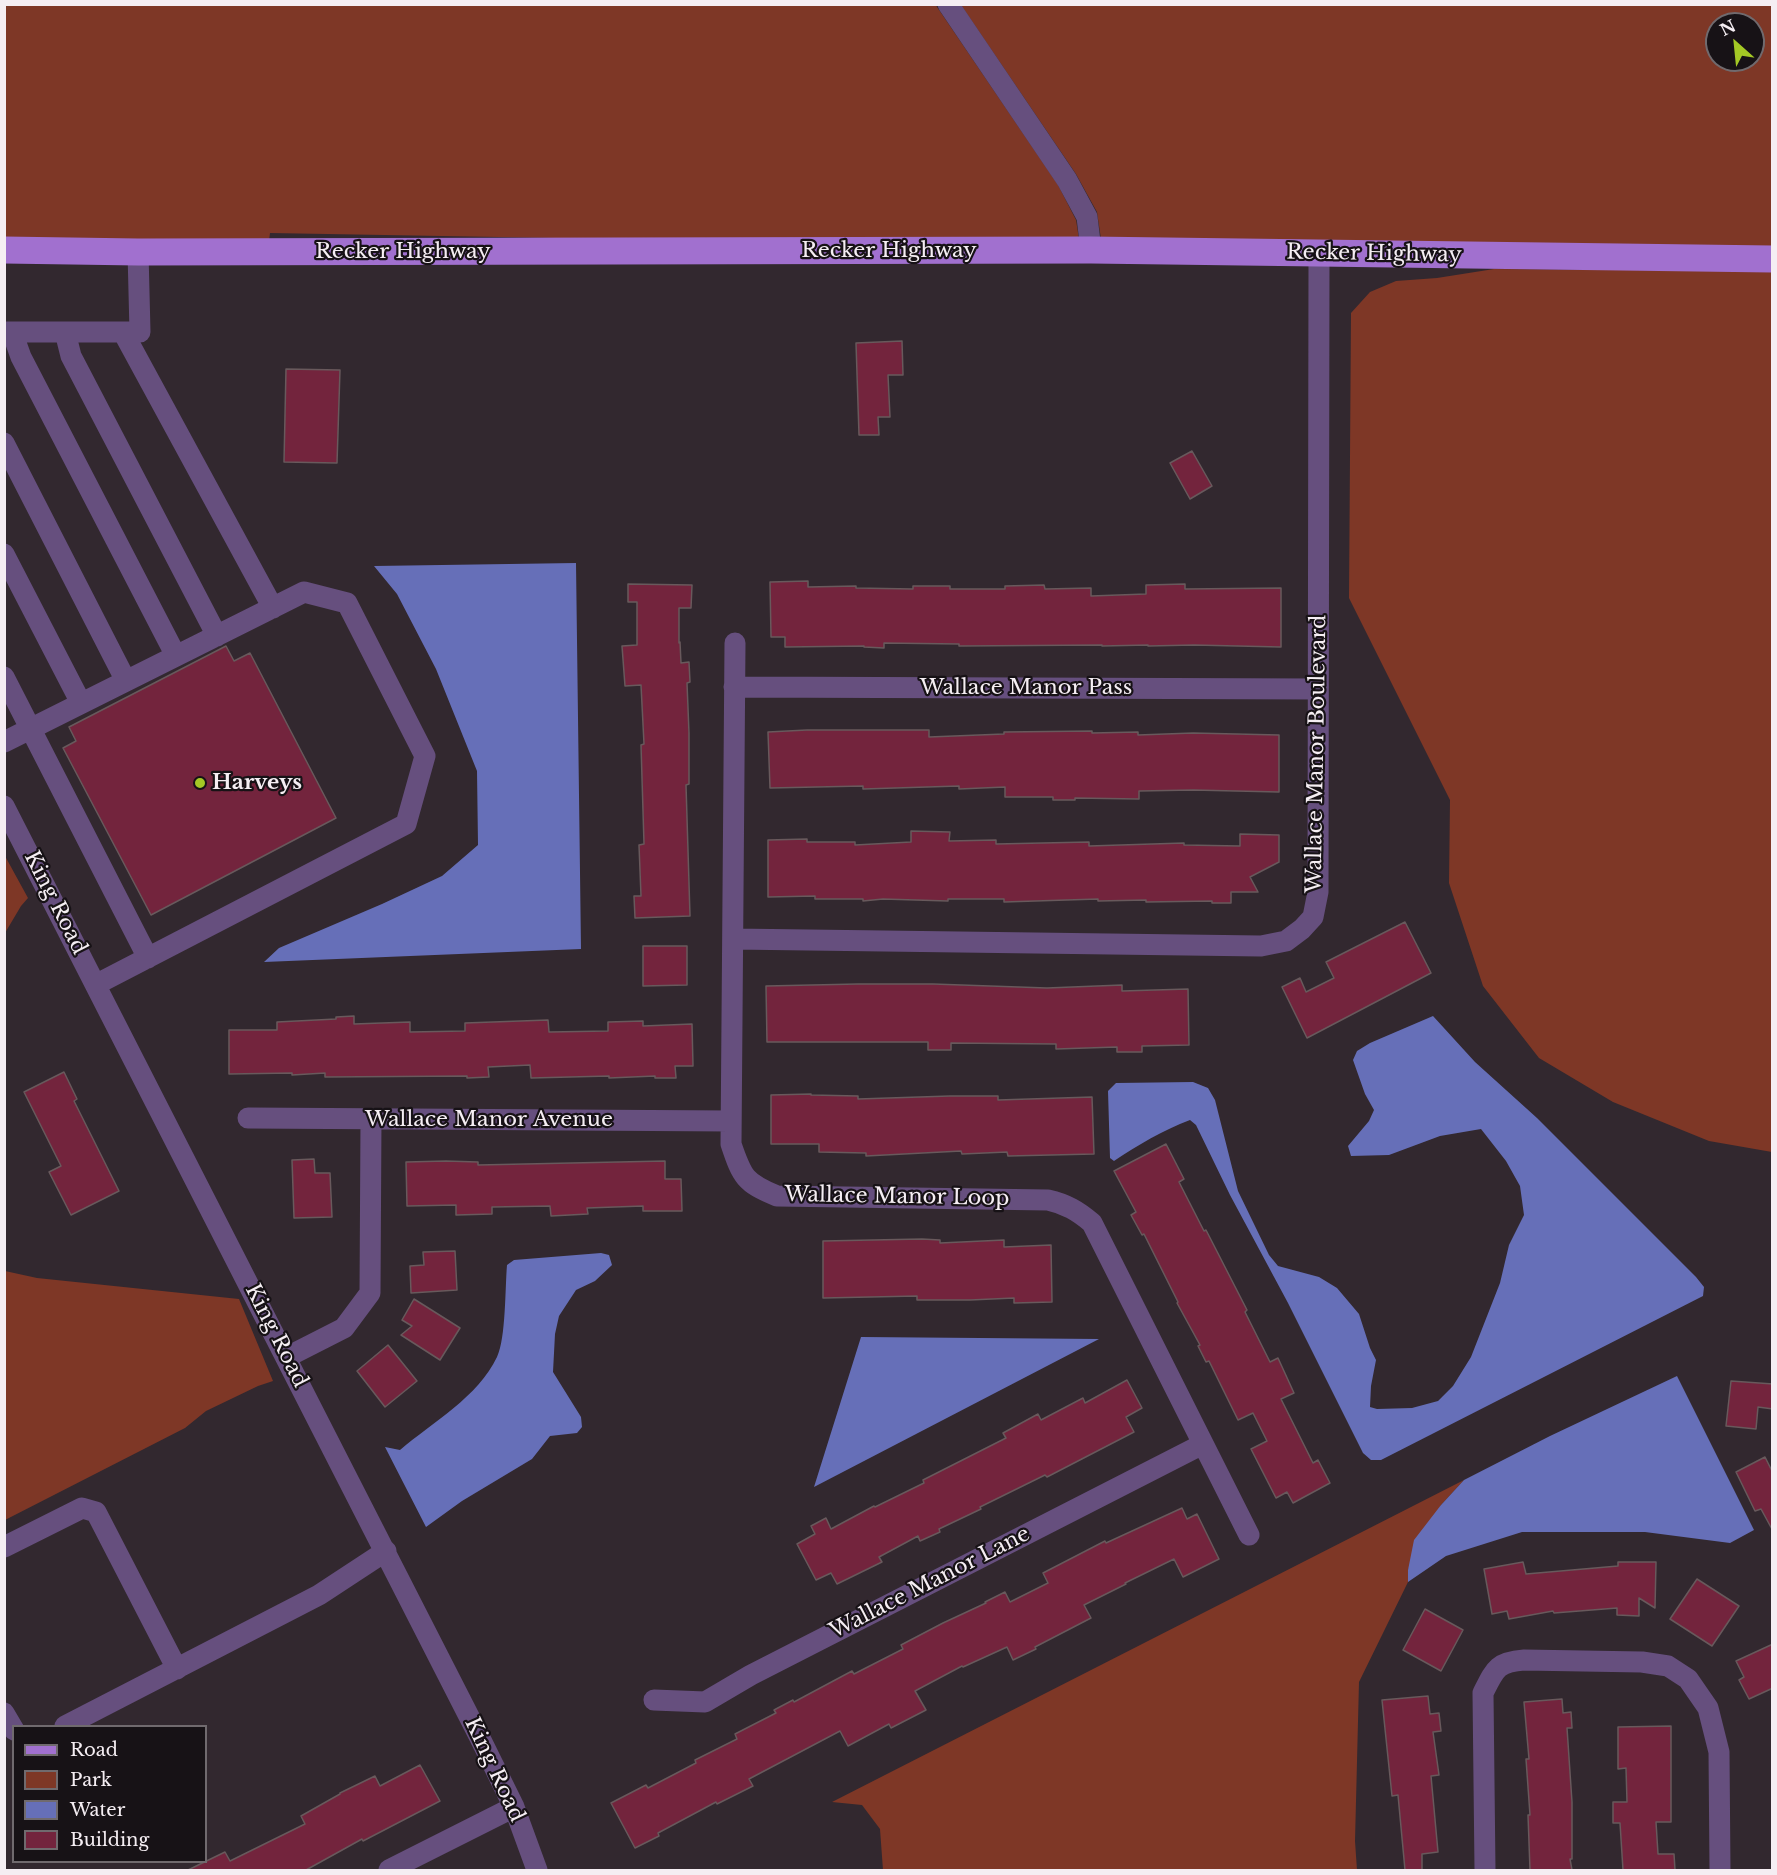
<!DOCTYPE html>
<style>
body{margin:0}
#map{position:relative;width:1777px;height:1875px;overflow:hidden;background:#32282f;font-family:"Libre Baskerville",serif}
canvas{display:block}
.frame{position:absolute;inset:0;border:6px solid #f5eef3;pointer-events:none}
.legend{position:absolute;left:12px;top:1725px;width:195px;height:138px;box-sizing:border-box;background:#171216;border:2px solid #706a6e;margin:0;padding:8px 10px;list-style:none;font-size:18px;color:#f5eef3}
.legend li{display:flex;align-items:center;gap:12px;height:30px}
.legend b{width:30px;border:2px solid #706a6e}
.north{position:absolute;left:1705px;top:12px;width:60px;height:60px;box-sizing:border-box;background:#171216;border:2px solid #706a6e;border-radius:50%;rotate:333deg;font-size:16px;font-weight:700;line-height:24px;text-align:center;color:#f5eef3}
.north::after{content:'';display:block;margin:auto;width:21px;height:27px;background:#a4c825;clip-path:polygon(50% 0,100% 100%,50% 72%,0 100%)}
</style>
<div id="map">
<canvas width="1777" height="1875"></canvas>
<div class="frame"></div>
<ul class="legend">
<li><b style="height:8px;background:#a170cf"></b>Road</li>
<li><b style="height:16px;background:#7e3726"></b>Park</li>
<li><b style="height:16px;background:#666fb8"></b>Water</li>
<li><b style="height:16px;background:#73243d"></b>Building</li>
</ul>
<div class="north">N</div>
</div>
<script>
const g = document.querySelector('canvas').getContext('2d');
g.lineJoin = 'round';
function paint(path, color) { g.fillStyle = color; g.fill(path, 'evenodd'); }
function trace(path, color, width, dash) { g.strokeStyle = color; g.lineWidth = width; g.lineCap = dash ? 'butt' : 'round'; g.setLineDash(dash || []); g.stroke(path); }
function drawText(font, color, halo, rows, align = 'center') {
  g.font = font + ' "Libre Baskerville",serif'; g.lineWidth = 4.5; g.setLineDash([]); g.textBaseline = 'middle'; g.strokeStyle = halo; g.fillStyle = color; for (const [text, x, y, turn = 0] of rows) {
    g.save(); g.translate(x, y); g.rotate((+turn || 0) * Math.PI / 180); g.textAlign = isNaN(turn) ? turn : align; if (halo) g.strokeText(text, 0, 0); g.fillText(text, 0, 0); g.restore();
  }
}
const green = new Path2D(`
 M935,4l123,181 18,35 3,19h-467l-342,-6 -1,8 -264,-3v-233z
 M961,5h811v242l-671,-8 -4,-27 -21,-38zM1717,24h36v36h-36z
 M1494,269l278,2v881l-63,-11 -96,-39 -74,-44 -56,-72 -34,-103 1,-83 -101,-202 2,-285 19,-21 26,-11 41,-3z
 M5,856l23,42 -7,8 -16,27z
 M5,1271l32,7 202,21 34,82 -15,5 -52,25 -21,17 -180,92z
 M1464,1480l-23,25 -33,65v12l-49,100 -4,159 2,29h-474l-3,-41 -18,-24 -30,-3z`);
const water = new Path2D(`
 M576,563l5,386 -317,13 15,-14 103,-44 60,-28 36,-31 -1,-74 -41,-102 -39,-75 -23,-28z
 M1433,1016l42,46 62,56 159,159 8,10 -1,9 -322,164h-10l-8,-7 -75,-150 -58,-108 -34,-70 -6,-5c-27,10 -52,25 -76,41l-4,-3 -2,-67 8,-8 77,-1 15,6 7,12 23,91 31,64 9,11 41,11 18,11 22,26 11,34 6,12 -5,26 -1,21 7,2 35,-1 26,-7 15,-15 18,-29 29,-74 9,-38 15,-30 -4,-29 -14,-25 -25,-32 -41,7 -51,19 -38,1 -3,-10 21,-25 5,-11 -9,-16 -12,-34 4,-9 13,-8z
 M601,1253l8,2 3,10 -17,16 -19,9 -17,26 -4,18 -2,38 28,45 1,10 -5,6 -27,3 -18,23 -70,42 -36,26 -41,-80 15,3c33,-28 78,-53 97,-93 9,-19 8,-69 10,-92l7,-5z
 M861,1337l238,2 -285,148z
 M1677,1376l77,154 -24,13 -85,-11h-123l-76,24 -38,26v-12l6,-30 27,-35 23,-25 86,-44z`);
const building = new Path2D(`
 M902,341l1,34h-15l2,42h-12l1,18h-20l-3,-92z
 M286,369l54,1 -3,93 -53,-1z
 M1192,451l20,35 -22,13 -20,-36z
 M808,581v6l48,-1v2l57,1v-3h37v3h55v-3l39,-1 1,4 46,-1v8l55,-2v-9l39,-1v5l96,-1v59l-87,-2 -46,1v-1l-46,1v-1l-143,1v-2l-75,-1v5l-20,-1v-1l-79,1v-10h-14l-1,-55z
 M628,584l64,1 -1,23h-12v35l1,-1 1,21 8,-1 1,20 -3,1 2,50v51l-3,1 4,131 -55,2 -1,-22h7l-2,-51 5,-1 -3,-99 3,-1 -3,-59 -16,1 -3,-40 15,-1v-43h-9z
 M226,646l8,15 16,-8 86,165 -185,97 -88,-167 13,-7 -7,-14z
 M807,730h122v7l75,-3v-2l88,-1v2l46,-1v3l55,-2 86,2v57l-86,-2 -54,1v8l-64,-1v2h-22v-3h-48v-10l-46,2v-3l-96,3v-3l-93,2 -2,-56z
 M911,831l39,1 -1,9 47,-1v4l93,-2v4l95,-3v2l56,1v-12l39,1v27l-29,15 8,15h-27v11h-19v-2l-66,1v-2l-48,1v-2l-94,3v-3h-56v2l-65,-2 -20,2v-2h-48v-3l-47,1v-57l39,-1v3h48v3l56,-3z
 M1405,922l26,51 -124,65 -25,-51 18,-9 6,14 28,-14 -8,-16z
 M643,946h44v39l-44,1z
 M858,984h75l114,4 75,-3v6l66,-2 1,56 -47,1v6h-25v-5l-61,2v-5l-105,-1v7h-23v-8h-161l-1,-56z
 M354,1016v8l56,-2v10l55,-1v-8l83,-3 1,12 59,-1v-9l35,-1v5l49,-2 1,42h-18l1,12h-21v-2l-46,2v-2l-78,2 -1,-13 -42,2 1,10 -22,1v-2l-142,1v-4l-33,2v-2l-63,1v-44h48v-8l59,-3v-2z
 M64,1072l13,27 -3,2 45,90 -48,24 -22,-43 12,-6 -37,-74z
 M811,1094v1l47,1v3l92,-3h48v4l94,-3 2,57 -86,2 -1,-4 -45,2 -1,-3 -95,5v-3l-47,-1v-8h-48v-49z
 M1166,1144l18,35 -5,3 25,49 2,-1 41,80 -2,2 25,50 8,-4 16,35 -13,6 32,64 5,-3 12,23 -37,20 -6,-11 -11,6 -25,-49 16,-8 -14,-28 -15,7 -29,-59 -3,1 -8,-16 2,-1 -23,-42 1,-1 -34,-68 -2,1 -11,-20 5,-3 -22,-41z
 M314,1159l1,14h15l2,44 -38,1 -2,-58z
 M446,1161l32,1v3l187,-4v18h16l1,32h-39v-5l-56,2 1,6 -37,2 -1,-10 -58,1v7l-36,1v-10l-49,1 -1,-44z
 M922,1239l18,1v3l64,-3v7l47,-2 1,57 -38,1v-5l-44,2h-53v-4l-94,2v-57z
 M455,1251l2,39 -46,3 -1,-27 14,-1 -1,-13z
 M414,1299l46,29 -20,32 -39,-25 11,-9 -10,-6z
 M388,1345l29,36 -32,26 -28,-36z
 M1127,1380l15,28 -16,9 8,15 -87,45 -2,-2 -65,32 1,2 -42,20 1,3 -20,9 -2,-5 -39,21 3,5 -45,22 -6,-11 -15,7 -19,-36 18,-10 -4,-8 15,-8 5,11 43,-23 1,1 49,-24 -1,-3 83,-42 -3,-5 35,-19 3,6 42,-22 2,5z
 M1731,1381l42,3v25l-15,-2 -2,22 -30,-3z
 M1765,1457l8,16v58l-12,-22 -6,2 -19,-39z
 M1182,1508l5,11 10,-5 22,45 -36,18 -9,-18 -49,24 1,1 -42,21 7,13 -56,29 1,2 -23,11 -6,-13 -44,20 -1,-1 -47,25 11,19 -35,18 -2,-4 -41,22 -8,-15 -91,48 4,7 -36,18 -1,-2 -58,31 1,3 -24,12 -24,-45 35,-18 2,3 48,-25 -1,-3 42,-21 -2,-5 41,-21 -2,-3 19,-10 1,2 58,-31 2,3 49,-25 -2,-4 42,-22 43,-20 -1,-1 20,-10 5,10 38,-19 -5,-10 62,-32 1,2z
 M1523,1562l3,12 92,-8v-4h38l-1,46 -16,-10v18l-22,-1v-7l-63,5 -1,-2 -44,8 -2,-8 -15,3 -8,-45z
 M1697,1579l42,27 -27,40 -42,-27z
 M1425,1609l38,21 -22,41 -38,-21z
 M1773,1644v44l-24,11 -10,-19 5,-3 -8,-16z
 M1428,1696l2,18 9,-1 2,18 -8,1 6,43 -8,1 7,76 -16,2v16h-17l-7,-75 -6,1 -10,-96z
 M1562,1699l1,14 8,-1 1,16h-5l5,74v57h-2l2,11h-42l-2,-55h2l-4,-56h3l-5,-57z
 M1671,1726v96h-15l2,32h16l1,16h-52l-3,-47h-7v-21h14l-1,-34 -8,1v-42z
 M420,1765l20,36 -77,40 -1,-2 -56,31h-118l37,-18 5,9 75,-37 -4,-8 39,-22v-1l35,-17 5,10z`);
const minor = new Path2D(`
 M948,4l119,176 20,37 4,33
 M4,332h136l-2,-80
 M12,332l9,25 155,299
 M65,332l6,24 146,280
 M123,332l150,276
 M4,443l122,238
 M4,554l77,149
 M735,643l-4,501c11,33 14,39 46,52l271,4c18,4 30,11 44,23l157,312
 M4,677l144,281
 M734,687l584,2
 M4,742l300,-150 43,11 78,153 -19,68 -309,160
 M4,806l475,930 35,71 23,63
 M733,939l528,7 25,-5 16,-12 11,-12 5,-25 1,-639
 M248,1118l483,3
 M287,1357l57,-29 26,-35 1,-174
 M4,1547l78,-39 14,4 81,157
 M654,1700l51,2 46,-27 452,-231
 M4,1713l10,17
 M65,1726l254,-131 67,-44
 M389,1870l125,-63
 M1485,1870l-2,-177c12,-24 14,-31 41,-33l118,2 26,4 20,13 20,29 11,44 1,118`);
const major = new Path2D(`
 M4,250l134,2 953,-2 681,9`);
const markers = [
 [200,783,6,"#a4c825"]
];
const streetNames = [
 ["Recker Highway",889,251],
 ["Recker Highway",403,252],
 ["Recker Highway",1374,254,1],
 ["Wallace Manor Pass",1026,688],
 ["Wallace Manor Boulevard",1317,754,-89],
 ["King Road",55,903,63],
 ["Wallace Manor Avenue",489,1120],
 ["Wallace Manor Loop",897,1197,1],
 ["King Road",276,1336,63],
 ["Wallace Manor Lane",930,1583,-27],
 ["King Road",494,1770,65]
];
const poiNames = [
 ["Harveys",212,783]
];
paint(green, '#7e3726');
paint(water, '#666fb8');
paint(building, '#73243d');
trace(building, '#68595c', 1.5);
trace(minor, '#664f7e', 21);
trace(major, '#a170cf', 27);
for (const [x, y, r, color] of markers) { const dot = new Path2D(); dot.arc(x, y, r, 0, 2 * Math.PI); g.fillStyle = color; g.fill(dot); trace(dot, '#171216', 2); }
drawText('21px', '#f5eef3', '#171216', streetNames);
drawText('bold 21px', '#f5eef3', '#171216', poiNames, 'left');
</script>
